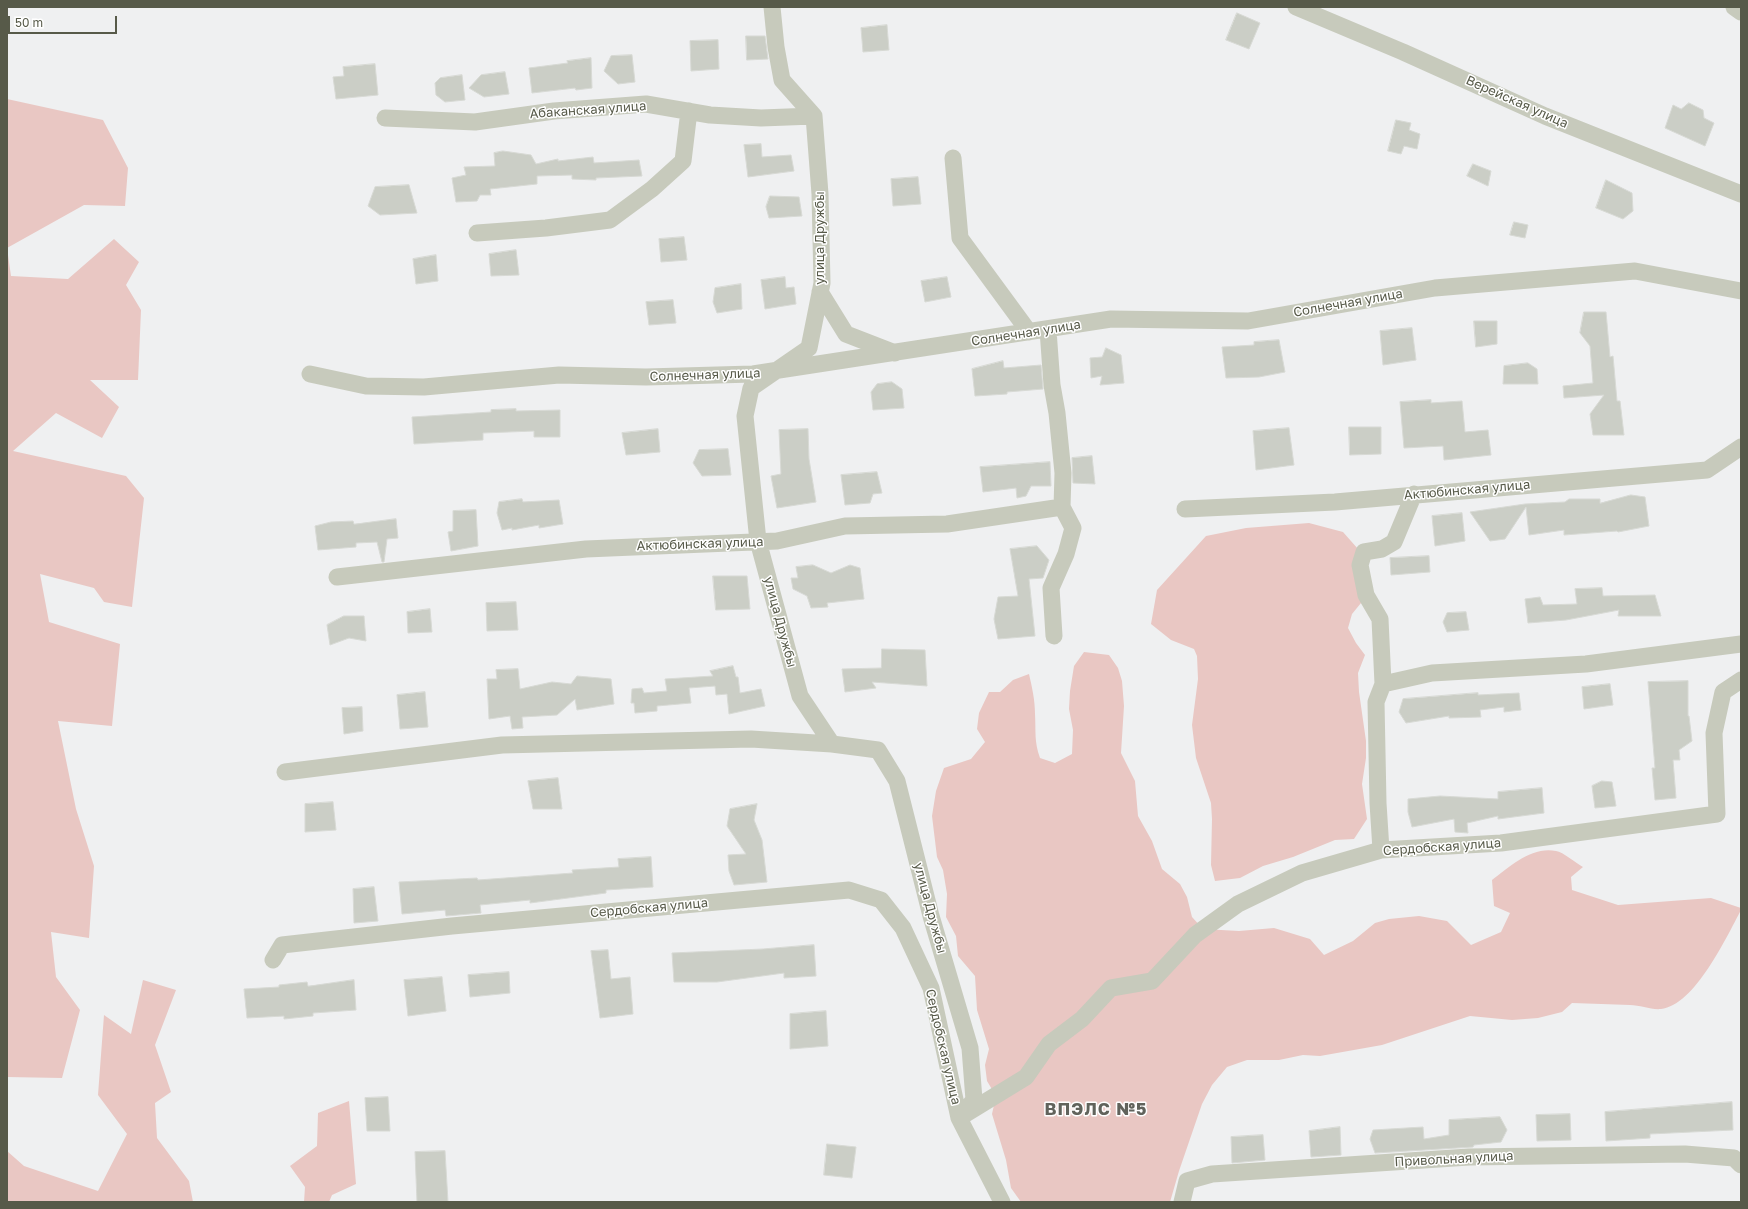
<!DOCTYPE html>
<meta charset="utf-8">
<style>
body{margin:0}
#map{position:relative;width:1748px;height:1209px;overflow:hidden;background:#eff0f1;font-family:"Golos Text",sans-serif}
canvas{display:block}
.frame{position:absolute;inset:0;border:8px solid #575a49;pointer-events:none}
.scale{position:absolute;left:8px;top:16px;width:109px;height:18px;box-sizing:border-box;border:2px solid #575a49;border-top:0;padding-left:5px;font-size:12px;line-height:14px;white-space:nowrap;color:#575a49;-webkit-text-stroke:3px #fff;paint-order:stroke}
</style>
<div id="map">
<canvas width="1748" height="1209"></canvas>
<div class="frame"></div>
<div class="scale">50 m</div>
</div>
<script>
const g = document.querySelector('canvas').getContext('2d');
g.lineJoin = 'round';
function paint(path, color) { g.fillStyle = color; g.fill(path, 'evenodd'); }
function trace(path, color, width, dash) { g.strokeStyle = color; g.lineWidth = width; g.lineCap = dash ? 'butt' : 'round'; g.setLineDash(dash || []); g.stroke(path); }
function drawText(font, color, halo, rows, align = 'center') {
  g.font = font + ' "Golos Text",sans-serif'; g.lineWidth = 3; g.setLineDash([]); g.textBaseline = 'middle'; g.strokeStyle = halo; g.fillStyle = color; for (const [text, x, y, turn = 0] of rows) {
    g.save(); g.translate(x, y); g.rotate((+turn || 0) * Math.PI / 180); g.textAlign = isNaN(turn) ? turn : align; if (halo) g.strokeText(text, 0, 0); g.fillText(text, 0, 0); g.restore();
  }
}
const green = new Path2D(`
 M7,99l96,21 25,48 -3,38 -41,-1 -77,43 4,28 57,3 46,-40 25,23 -13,23 15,25 -3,70h-48l29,27 -17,31 -46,-25 -43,38 113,25 18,22 -12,109 -28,-5 -10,-14 -54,-14 9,48 71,22 -8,82 -54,-5 18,88 18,57 -5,72 -38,-6 5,45 24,33 -18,68 -55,-1z
 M1309,523l34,9 23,26 -5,45 -9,11 -4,14 8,15 9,12 -7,18 1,19 7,49v17l-4,26 5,35 -13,20 -19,1 -42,17 -30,9 -23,12 -25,3 -4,-16 1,-46 -1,-16 -15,-45 -4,-33 6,-46 -1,-23 -3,-7 -23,-9 -20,-16 6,-34 49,-54 40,-8z
 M1084,652l25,3 9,13 4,13 2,25 -3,47 14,28 3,35 14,25 10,28 18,15 7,13 5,20 11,12 36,2 35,-3 36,11 14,16 29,-14 22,-18 14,-4 30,-3 28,5 24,24 30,-13 9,-19 -16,-7 -2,-26c17,-13 40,-34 64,-29 7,1 20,12 27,16l-12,10 1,13 46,15 93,-7 30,10v2c-15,28 -46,95 -80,99 -10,1 -21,-4 -31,-4 -19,-1 -38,-1 -58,-2l-10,9 -24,6 -26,2 -42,-4 -88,29 -62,11 -17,-1 -24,5h-32l-20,7 -15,18 -10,19 -23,67 -9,31h-149l-10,-14 -5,-28 -14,-46 4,-18 -9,-15 -2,-16 4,-16 -12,-39 -2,-34 -17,-20 -2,-20 -10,-19 1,-23 -4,-24 -6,-13 -5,-41 4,-25 8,-23 27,-9 14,-17 -8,-13 2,-16 10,-21h11l13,-12 16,-6c3,13 6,26 6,40 1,18 -1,27 5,44l15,5 17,-9 1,-24 -4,-21 1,-18 4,-25z
 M143,980l33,10 -21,55 16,47 -16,11 2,35 32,43 4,21h-186v-51l17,15 74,25 29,-57 -29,-39 6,-80 27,19z
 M349,1101l7,83 -24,11 -3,7h-25l1,-15 -15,-21 27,-20 1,-33z`);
const building = new Path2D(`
 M1237,13l23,10 -11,26 -23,-9z
 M887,25l2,25 -26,2 -2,-24z
 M746,36h19l3,23 -21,1z
 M718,40l1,29 -28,2 -1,-30z
 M632,55l3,27 -17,2 -14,-13 7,-15z
 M591,58l1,30 -16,2 -1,-2 -43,5 -3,-25 39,-5 -1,-2z
 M375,64l3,31 -42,4 -3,-22 11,-1 -1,-9z
 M505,72l4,22 -25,3 -15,-9 12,-13z
 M462,75l3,25 -20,2 -9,-7 -1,-12 5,-5z
 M1689,103l14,7 1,8 10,5 -9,23 -40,-18 8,-23 8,4z
 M1396,120l15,3 -2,7 11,4 -3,15 -13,-3 -3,8 -13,-3z
 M761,144l1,13 29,-2 3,16 -46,6 -4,-32z
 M503,151l28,4 5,9 22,-5v2l35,-4 1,6 45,-3 3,16 -46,2v2l-24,-1v-4l-35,1v8l-47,5 1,6h-11l-3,6 -21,1 -4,-24 14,-3 -2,-8 31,-1 -1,-13z
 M1473,164l18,7 -3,15 -21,-10z
 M918,177l3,27 -28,2 -2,-27z
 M1606,180l26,13 1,18 -10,8 -27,-11z
 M409,185l8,28 -37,2 -12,-9 7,-19z
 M770,196l29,1 3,19 -33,2 -3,-11z
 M1514,222l14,3 -3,13 -15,-3z
 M684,237l3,23 -26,2 -2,-23z
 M516,250l3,25 -28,1 -2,-22z
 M436,255l2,26 -22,3 -3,-25z
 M785,277l1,11 8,-1 2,17 -31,5 -4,-29z
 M947,277l4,20 -26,5 -4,-21z
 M741,284l1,25 -25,4 -4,-11 2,-14z
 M673,300l3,23 -27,2 -3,-23z
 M1584,312h22l4,45 3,-1 4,45h3l4,34h-31l-3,-21 14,-19 -40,3 -1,-12 30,-3 -3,-37 -10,-13z
 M1474,321h23v23l-21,3z
 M1412,328l4,32 -33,5 -3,-34z
 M1279,340l6,32 -26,5 -33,1 -4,-31 32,-2v-3z
 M1106,348l15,7 3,28 -24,2 2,-9 -11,2 -1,-20 12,-1z
 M1003,361l1,7 37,-3 2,24 -36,3v2l-32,2 -3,-27z
 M1528,363l9,6 1,15h-35l1,-18z
 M892,382l10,7 2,19 -31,2 -2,-18 6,-8z
 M1431,400v3l31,-2 3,31 23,-2 3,25 -47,5 -1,-14 -39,2 -4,-46z
 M516,409v2l44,-1v27h-26v-6l-51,2v7l-69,4 -2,-27 79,-5v-2z
 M1349,427h32v27l-31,1z
 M1289,428l5,37 -38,5 -3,-39z
 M658,429l2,23 -34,3 -4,-22z
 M808,429l1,30 7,43 -39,6 -6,-32 10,-2 -2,-44z
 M728,449l3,26 -29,1 -9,-13 6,-13z
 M1092,456l3,28 -22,-1 -1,-25z
 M1050,462l1,24h-20l-5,10 -9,2 -1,-10 -33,4 -3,-25z
 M877,472l5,21 -9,1 -3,9 -25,2 -4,-30z
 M1631,495l14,2 4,29 -31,6 -1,-1 -53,4v-5l-35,5 -3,-28 -21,32 -15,2 -20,-29 55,-8 40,-2 4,-3h31v4z
 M522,499l1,3 36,-2 4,24 -24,4v-3l-27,5v-2l-10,2 -5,-17 2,-11z
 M476,510l2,36 -27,5 -3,-19 5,-1v-20z
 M1462,513l3,28 -30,5 -3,-30z
 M396,519l2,19 -11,1 -3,23h-2l-5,-20 -21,1v4l-38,3 -3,-24 16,-4 22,-1 1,3z
 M1037,546l12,14 -6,18 -14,1 6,57 -37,3 -4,-20 4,-22 20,-1 -8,-47z
 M1429,556l1,16 -39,3 -1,-17z
 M813,565l18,8 19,-8 10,3 4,31 -37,4 1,4 -17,1 -4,-12 -14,-7 -2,-11h7l-2,-11z
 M713,576h34l3,33 -34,1z
 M1602,588l1,8 52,-1 6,21h-43l1,-6 -53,10 -38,3 -3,-24 15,-2 3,8 34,-1 -2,-15z
 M516,602l2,28 -31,1 -1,-28z
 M430,609l2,23 -24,1 -1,-21z
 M1466,612l3,18 -22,2 -4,-10 4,-9z
 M344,616h20l2,25 -17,-3 -19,7 -3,-20z
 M882,649l43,1 2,36 -55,-4 4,6 -31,4 -3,-23 39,-1z
 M733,666l3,11h2l2,16 21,-4 4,17 -36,8 -2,-20 -11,1 -1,-9 -26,2 2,15 -34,3v5l-22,2 -1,-10h-3l1,-14 10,-1 2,5 23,-2 -2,-12 48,-3 -3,-5z
 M518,669l2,20 32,-7 19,2 6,-8 34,3 3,25 -37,6 -2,-11 -18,16 -35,2 1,11 -11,1 -2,-13 -21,3 -2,-40h10l-1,-9z
 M1688,681v35h1l3,25 -13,9 1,10h-7l3,38 -21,2 -3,-32h3l-7,-86z
 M1610,684l3,21 -29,4 -2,-22z
 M425,692l3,35 -28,2 -3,-34z
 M1478,693v2l41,-2 2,17 -17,2v-5l-24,3 1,7 -32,1v-2l-43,7 -7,-11 4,-13z
 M362,707l1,24 -19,3 -2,-26z
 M558,778l4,31h-29l-5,-28z
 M1602,781l10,1 4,24 -21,2 -3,-22z
 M1542,788l2,25 -46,6v-3l-31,7 1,10 -13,-1 -1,-13 -42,8 -4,-15v-13l32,-3 58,3v-7z
 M333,802l3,28 -31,2v-28z
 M757,804l-3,16 8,20 5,42 -33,3 -5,-14 -1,-16 18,-1 -19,-28 3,-17z
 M651,857l2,30 -47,3v3l-76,10v-3l-50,5 1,8 -35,3 -1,-6 -43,4 -3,-32 78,-4 1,2 95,-7 -1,-3 47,-3 -1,-8z
 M374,887l4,34 -24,2 -1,-34z
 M814,945l2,31 -32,2v-5l-67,9h-43l-2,-29 91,-4z
 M608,950l3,29 19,-2 3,37 -33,4 -9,-67z
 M509,972l1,21 -40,4 -2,-22z
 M442,977l4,34 -38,5 -4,-36z
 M354,980l2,30 -43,3v3l-29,3v-3l-37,2 -3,-29 35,-2v-2l28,-3 1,4z
 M826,1011l2,35 -38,3v-35z
 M388,1097l2,34h-23l-2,-33z
 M1732,1102l1,28 -83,4v4l-44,3 -1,-29z
 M1570,1114l1,26 -34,1 -1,-26z
 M1500,1117l7,13 -6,12 -27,3 -1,2 -98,6 -5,-14 3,-9 50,-3 1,12 25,-4v-15z
 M1340,1127l1,28 -30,2 -2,-26z
 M1263,1135l2,25 -33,3 -1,-26z
 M827,1144l29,3 -4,31 -28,-3z
 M445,1151l3,51h-31l-2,-50z`);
const minor = new Path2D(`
 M772,7l4,40 6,33 32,36 6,78 2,89 -13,65 -58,40 -6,28 13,125 42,155 32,48 46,6 19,31 34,135 39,132 4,52 -15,18 43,84
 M1296,7l107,45 142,64 196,78
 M1734,7l7,5
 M385,118l90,4 79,-11 92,-7 64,11 51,3 53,-2
 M953,158l7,80 69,94
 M477,233l69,-5 64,-8 42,-31 31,-28 6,-50
 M820,292l26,42 49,19
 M1048,330l4,55 5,28 6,60 -1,34 11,21 -7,26 -15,34 3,48
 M310,374l56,12 58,1 135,-12 87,2 107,-3 358,-55 137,2 187,-33 200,-17 106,20
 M1185,509l150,-7 372,-32 34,-23
 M337,577l249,-28 191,-8 68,-15 102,-2 115,-17
 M1383,684l-3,-65 -14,-24 -6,-30 4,-13 18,-3 12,-7 20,-48
 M285,772l217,-27 249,-6 81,5
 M1381,850l-3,-47 -2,-101 7,-18 49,-11 154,-9 155,-20
 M273,960l9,-15 170,-19 397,-36 32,10 22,28 28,60 28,130 67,-41 23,-33 33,-25 29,-31 41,-7 43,-46 43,-31 64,-31 79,-23 120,-7 216,-29 -3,-81 9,-41 18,-12
 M1182,1202l5,-21 25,-7 257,-17 216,-3 49,4 7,7`);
const streetNames = [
 ["Верейская улица",1517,102,24],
 ["Абаканская улица",588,110,-4],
 ["улица Дружбы",820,238,-90],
 ["Солнечная улица",1348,303,-10],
 ["Солнечная улица",1026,333,-9],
 ["Солнечная улица",705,375,-2],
 ["Актюбинская улица",1467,490,-5],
 ["Актюбинская улица",700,544,-2],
 ["улица Дружбы",780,622,75],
 ["Сердобская улица",1442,847,-4],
 ["Сердобская улица",649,908,-5],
 ["улица Дружбы",930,908,75],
 ["Сердобская улица",943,1047,77],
 ["Привольная улица",1454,1159,-3]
];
const districtNames = [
 ["ВПЭЛС №5",1096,1110]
];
paint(green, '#e9c7c3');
paint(building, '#cbcec6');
trace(building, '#d7d9d4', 1);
trace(minor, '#c7cabc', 17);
drawText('13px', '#575a49', '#fff', streetNames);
g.letterSpacing = '1px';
drawText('bold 17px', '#61635c', '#fff', districtNames);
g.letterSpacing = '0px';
</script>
